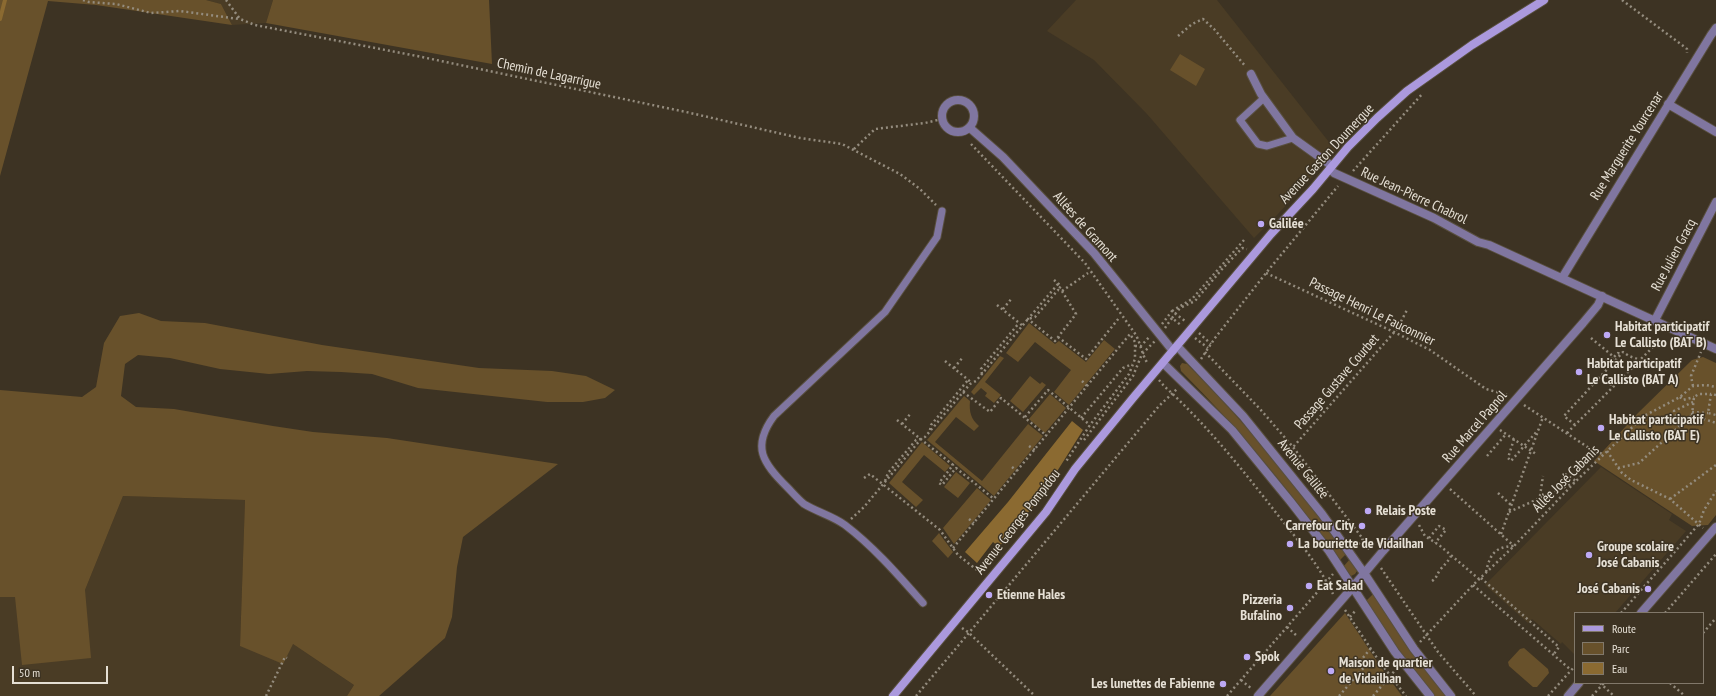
<!DOCTYPE html>
<meta charset="utf-8">
<style>
body{margin:0}
#map{position:relative;width:1716px;height:696px;overflow:hidden;background:#3d3323;font-family:"PT Sans Narrow",sans-serif}
canvas{display:block}
.legend{position:absolute;left:1574px;top:612px;width:130px;height:72px;box-sizing:border-box;background:#3d3323;border:1px solid #81786a;margin:0;padding:5px 7px;list-style:none;font-size:12px;color:#e6e0d5}
.legend li{display:flex;align-items:center;gap:8px;height:20px}
.legend b{width:20px;border:1px solid #81786a}
.scale{position:absolute;left:12px;top:666px;width:96px;height:18px;box-sizing:border-box;border:2px solid #e6e0d5;border-top:0;padding-left:5px;font-size:12px;line-height:14px;white-space:nowrap;color:#e6e0d5;-webkit-text-stroke:3px #3d3323;paint-order:stroke}
</style>
<div id="map">
<canvas width="1716" height="696"></canvas>
<ul class="legend">
<li><b style="height:5px;background:#ab99dd"></b>Route</li>
<li><b style="height:11px;background:#68512b"></b>Parc</li>
<li><b style="height:11px;background:#8b6a31"></b>Eau</li>
</ul>
<div class="scale">50 m</div>
</div>
<script>
const g = document.querySelector('canvas').getContext('2d');
g.lineJoin = 'round';
function paint(path, color) { g.fillStyle = color; g.fill(path, 'evenodd'); }
function trace(path, color, width, dash) { g.strokeStyle = color; g.lineWidth = width; g.lineCap = dash ? 'butt' : 'round'; g.setLineDash(dash || []); g.stroke(path); }
function drawText(font, color, halo, rows, align = 'center') {
  g.font = font + ' "PT Sans Narrow",sans-serif'; g.lineWidth = 3; g.setLineDash([]); g.textBaseline = 'middle'; g.strokeStyle = halo; g.fillStyle = color; for (const [text, x, y, turn = 0] of rows) {
    g.save(); g.translate(x, y); g.rotate((+turn || 0) * Math.PI / 180); g.textAlign = isNaN(turn) ? turn : align; if (halo) g.strokeText(text, 0, 0); g.fillText(text, 0, 0); g.restore();
  }
}
const built = new Path2D(`
 M206,0h67l-7,23 -34,2 -11,-21z
 M1076,0h141l119,151 -58,63 -24,24 -107,-124 -53,-54 -47,-29z
 M1601,467l71,47 -3,6 17,11 -71,82h-40v42l-13,-13 -1,2 -29,-25 -4,4 -43,-38z
 M123,496l122,4 -5,146 53,-2 61,41 -7,11h-347v-99l85,-7z`);
const green = new Path2D(`
 M0,0h206l15,4 11,21 -136,-20 -48,-4 -48,175z
 M273,0h216l3,64 -226,-41z
 M1180,54l25,15 -9,17 -26,-16z
 M139,313l22,8 44,2 117,22 157,23 73,3 34,5 29,14 -10,8 -22,4h-36l-129,-14 -46,-14 -31,-2 -34,-1 -38,3 -49,-5 -50,-11 -32,-3 -13,9 -4,32 15,11 38,2 99,17 40,6 74,6 171,26 -95,73 -6,30 -5,50 -7,21 -66,58h-32l7,-11 -61,-41 -10,20 -43,-18 5,-146 -122,-4 -38,94 6,68 -69,7 -7,-68h-15v-207l82,7 14,-10 8,-44 16,-27z
 M1029,323l26,21 4,-3 27,21 18,-22 11,9 -46,56 -15,-13 17,-22 -36,-28 -17,20 -12,-9z
 M1000,356l4,2 -19,24 16,13 -7,8 -9,-7 2,-3 -6,-5 -7,7 -3,-3z
 M1703,357l13,6v152l-8,10 -16,1 -98,-65 44,-48 54,-53z
 M1182,363l5,1 7,7c56,57 106,118 152,183l-7,7c-46,-68 -100,-132 -158,-190l-1,-5z
 M1030,376l10,8 2,-2 4,3 -23,27 -13,-11z
 M1050,394l16,14 -21,25 -16,-14z
 M964,396l6,5c-1,11 1,18 9,25l-5,5 -18,-14 -21,25 47,39 46,-57 15,12 -49,60 -67,-56z
 M922,442l28,24 -5,6 -21,-17 -22,27 21,18 -7,7 -27,-24z
 M956,472l14,11 -12,15 -14,-11z
 M977,488l14,12 -37,44 -11,-16z
 M939,533l14,19 -5,6 -16,-17z
 M1350,559l7,12 -2,3 -4,2 -8,-9z
 M1373,594l38,57 36,45h-13l-36,-47 -32,-48z
 M1345,613l35,53 22,30h-132z
 M1524,648l24,21 1,4 -12,14h-4l-24,-21 -1,-4 12,-13z`);
const water = new Path2D(`
 M1072,421l11,9 -42,67 -42,50 -6,-5 -16,21 -12,-11 43,-50z`);
const stream = new Path2D(`
 M0,19l5,-19`);
const path = new Path2D(`
 M83,0l6,2 27,2 35,9 29,-2 59,8
 M226,0l14,19 15,6 162,31 269,56 114,26 42,6 58,30 20,15 16,16
 M1622,0l60,45 5,4v4
 M1178,36l14,-12 11,-5 11,10 32,38
 M971,144l114,119 51,72c5,10 6,20 12,29
 M854,149l21,-20 50,-6 17,-4
 M1353,171l70,-78
 M1266,273l128,59 36,18 56,39 21,6
 M1054,280l7,6 -3,4
 M1058,284l-30,35 27,22 21,-27 -14,-23
 M997,305l26,21
 M1003,309l9,-11
 M1172,311l20,-12 52,-59
 M1172,318l8,-10 15,-7 28,-33 19,-20 5,1
 M1162,324l10,-13 13,10
 M1165,328l7,-10 10,8
 M1199,333l12,11
 M1058,337l28,22 33,-41
 M1195,338l13,10
 M1591,338l23,19 4,-4 2,1
 M1135,346h6l9,-10
 M1205,352l55,57 33,38 70,92 -7,8
 M1201,359l14,-21 51,-65 72,-87
 M945,361l27,22
 M1608,367l-1,-2 5,-4v-6
 M954,368l9,-11
 M982,374l-1,-5 38,-46
 M1601,375l7,2 3,4v7
 M1159,380l5,6c42,38 79,84 113,128 20,25 42,51 56,80
 M1082,381l5,5
 M1693,386l-2,-10 10,-24
 M963,392l27,20 11,-14 46,38
 M1716,395l-5,-1 -3,19 8,2
 M1680,397l3,3 11,-3
 M1524,405l71,47 9,2
 M1692,412l16,1
 M1692,415l2,-18 5,-3h12
 M1025,417l23,-27 42,35
 M1081,418l42,-50 9,-4
 M897,420l56,45 -14,18 3,2 14,-17 38,31
 M902,424l9,-11
 M1575,425l-11,-9 59,-64 6,4 11,4
 M1679,426l-5,-15 19,-9
 M930,430l1,-5 37,-45
 M1500,430l36,24
 M1567,433l94,-94
 M1514,439l-6,19 3,3 27,-31
 M1084,440l49,-64 9,-22 13,-13
 M1029,446l6,4
 M1607,451l15,22 9,7 39,19 33,29
 M1287,454l110,-125 10,-19
 M1487,456l19,-22
 M1012,467l5,4
 M1618,468l21,-5 53,-48 24,8
 M1565,474l11,7
 M864,478l6,-4 70,56 18,25 24,19
 M885,481l3,-8 28,-33 5,-1
 M1450,489l64,57
 M1498,493l13,12
 M1540,496l3,-20
 M1670,499l46,-34
 M1509,512l67,-30
 M851,519l13,-12 57,-68 4,-2 45,-53 6,-3 52,-62 7,-2 23,-27 4,1 26,-18
 M969,519l5,4
 M1419,525l6,11 14,9 40,34
 M1501,534l42,-117
 M1429,538l10,-12 7,4 -11,13
 M1363,539l7,12
 M953,548l177,-214 5,8v17l-6,15 -39,51 -25,38
 M1381,568l57,84 38,44
 M1486,572c4,-18 9,-25 27,-26
 M1481,578l78,69 -5,7
 M1432,581c5,-3 5,-7 8,-11 4,-5 8,-8 11,-14
 M1473,585l98,85
 M1345,610l34,51 27,35
 M1621,613l78,-89 5,-14 12,-19
 M1665,613l51,-59
 M1350,617l6,-7
 M1287,627l10,9
 M962,628l6,4 67,64
 M1703,633l13,-15
 M1420,642l53,-57 41,-39 62,-65 68,-65 36,-19 13,-11 13,-1 10,2
 M1241,680l11,9
 M1600,683l14,13
 M1670,683l15,13
 M266,696l19,-39 2,1
 M916,696l243,-290 18,-17
 M1227,696l106,-122
 M1339,696l27,-31 -4,-6 9,-11
 M1373,696l24,-28
 M1548,696l27,-30
 M1592,696l12,-13`);
const lane = new Path2D(`
 M1264,98l-24,22 18,24 9,2 26,-8
 M923,603c-24,-27 -49,-56 -78,-78 -12,-9 -28,-13 -41,-21 -6,-5 -12,-12 -17,-17 -24,-24 -36,-40 -13,-71l111,-104 52,-75 5,-26`);
const street = new Path2D(`
 M1251,74l10,20 32,44 39,28
 M942 116a16 16 0 1 1 32 0a16 16 0 1 1-32 0Z
 M1668,104l48,28
 M970,128l33,29 91,96 79,98
 M1330,169l4,4 100,45 44,24 11,3 227,104
 M1562,278l149,-243 5,-7
 M1655,320l61,-118
 M1177,346l66,70 79,98 42,59 50,76 37,47
 M1163,363l69,67 58,71 39,50 66,101 35,44
 M1641,613l75,-86
 M1258,696l94,-108 31,-37 200,-228 15,-18 4,-9
 M1568,696l11,-13`);
const secondary = new Path2D(`
 M893,696l153,-184 29,-43 58,-71 138,-164 42,-45 35,-42 29,-29 30,-27 65,-46 72,-45`);
const markers = [
 [1261,224,4,"#bda9f5"],
 [1607,335,4,"#bda9f5"],
 [1579,372,4,"#bda9f5"],
 [1601,428,4,"#bda9f5"],
 [1368,511,4,"#bda9f5"],
 [1362,526,4,"#bda9f5"],
 [1290,544,4,"#bda9f5"],
 [1589,555,4,"#bda9f5"],
 [1309,586,4,"#bda9f5"],
 [1648,589,4,"#bda9f5"],
 [989,595,4,"#bda9f5"],
 [1290,608,4,"#bda9f5"],
 [1247,657,4,"#bda9f5"],
 [1331,671,4,"#bda9f5"],
 [1223,684,4,"#bda9f5"]
];
const streetNames = [
 ["Chemin de Lagarrigue",549,74,12],
 ["Rue Marguerite Yourcenar",1627,146,-58],
 ["Avenue Gaston Doumergue",1327,154,-47],
 ["Rue Jean-Pierre Chabrol",1414,196,25],
 ["Allées de Gramont",1085,227,48],
 ["Rue Julien Gracq",1674,255,-62],
 ["Passage Henri Le Fauconnier",1372,312,26],
 ["Passage Gustave Courbet",1337,382,-49],
 ["Rue Marcel Pagnol",1475,427,-49],
 ["Avenue Galilée",1303,469,51],
 ["Allée José Cabanis",1566,479,-45],
 ["Avenue Georges Pompidou",1018,522,-52]
];
const poiNames = [
 ["Galilée",1269,224],
 ["Habitat participatif",1615,327],
 ["Le Callisto (BAT B)",1615,343],
 ["Habitat participatif",1587,364],
 ["Le Callisto (BAT A)",1587,380],
 ["Habitat participatif",1609,420],
 ["Le Callisto (BAT E)",1609,436],
 ["Relais Poste",1376,511],
 ["Carrefour City",1354,526,"right"],
 ["La bouriette de Vidailhan",1298,544],
 ["Groupe scolaire",1597,547],
 ["José Cabanis",1597,563],
 ["Eat Salad",1317,586],
 ["José Cabanis",1640,589,"right"],
 ["Etienne Hales",997,595],
 ["Pizzeria",1282,600,"right"],
 ["Bufalino",1282,616,"right"],
 ["Spok",1255,657],
 ["Maison de quartier",1339,663],
 ["de Vidailhan",1339,679],
 ["Les lunettes de Fabienne",1215,684,"right"]
];
paint(built, '#4a3c25');
paint(green, '#68512b');
paint(water, '#8b6a31');
trace(stream, '#8b6a31', 4);
trace(lane, '#584f3f', 9);
trace(street, '#584f3f', 10);
trace(secondary, '#584f3f', 10);
trace(path, '#948c7e', 2.5, [2, 3]);
trace(lane, '#8076a0', 7);
trace(street, '#8076a0', 8);
trace(secondary, '#ab99dd', 8);
for (const [x, y, r, color] of markers) { const dot = new Path2D(); dot.arc(x, y, r, 0, 2 * Math.PI); g.fillStyle = color; g.fill(dot); trace(dot, '#3d3323', 1.5); }
drawText('14px', '#e6e0d5', '#3d3323', streetNames);
drawText('bold 14px', '#e6e0d5', '#3d3323', poiNames, 'left');
</script>
